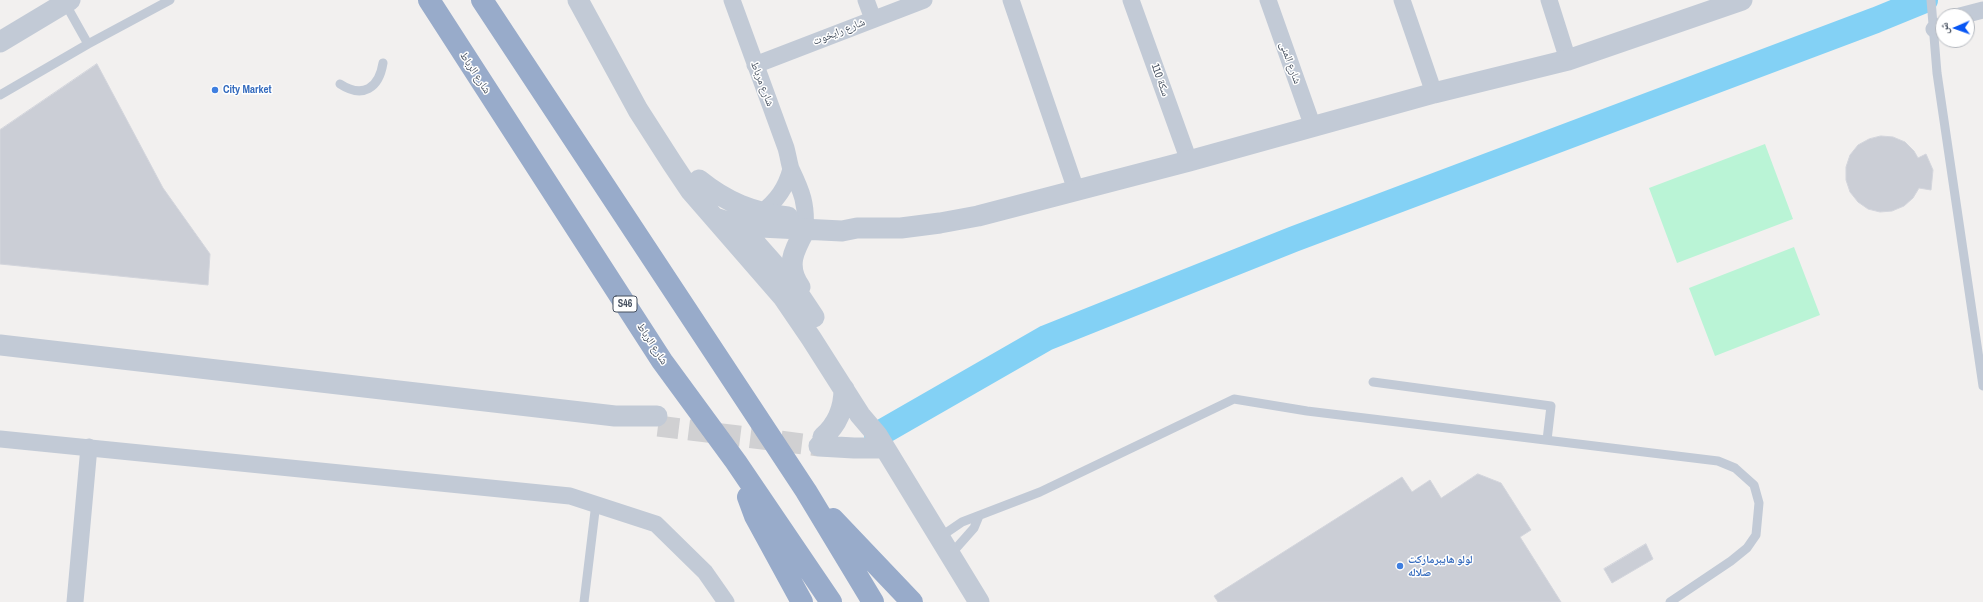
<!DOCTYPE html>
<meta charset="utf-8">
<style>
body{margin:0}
#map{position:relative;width:1983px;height:602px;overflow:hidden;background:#f2f0ef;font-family:"Archivo Narrow","Noto Naskh Arabic",sans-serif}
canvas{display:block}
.north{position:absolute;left:1935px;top:8px;width:40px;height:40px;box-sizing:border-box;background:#fff;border:1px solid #b5b9bf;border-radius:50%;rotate:268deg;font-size:11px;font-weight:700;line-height:16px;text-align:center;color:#46505f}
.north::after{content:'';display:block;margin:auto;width:14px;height:18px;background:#0856f4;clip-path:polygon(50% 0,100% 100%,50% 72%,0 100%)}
</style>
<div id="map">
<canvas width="1983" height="602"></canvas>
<div class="north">ش</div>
</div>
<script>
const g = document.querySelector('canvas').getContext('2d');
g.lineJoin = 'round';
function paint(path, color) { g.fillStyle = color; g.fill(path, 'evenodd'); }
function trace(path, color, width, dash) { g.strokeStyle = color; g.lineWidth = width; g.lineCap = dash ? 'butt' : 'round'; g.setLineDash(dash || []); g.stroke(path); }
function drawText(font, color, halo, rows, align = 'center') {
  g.font = font + ' "Archivo Narrow","Noto Naskh Arabic",sans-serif'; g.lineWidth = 3; g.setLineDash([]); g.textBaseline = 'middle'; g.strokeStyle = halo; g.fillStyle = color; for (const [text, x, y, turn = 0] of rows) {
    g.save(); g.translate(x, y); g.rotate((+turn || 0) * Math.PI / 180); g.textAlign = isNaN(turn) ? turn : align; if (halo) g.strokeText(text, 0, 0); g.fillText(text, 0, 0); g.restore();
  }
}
const green = new Path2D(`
 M1765,144l28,75 -116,44 -28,-75z
 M1794,247l26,68 -105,41 -26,-68z`);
const river = new Path2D(`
 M877,435l169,-97 248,-99 582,-219 49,-20`);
const building = new Path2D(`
 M97,64l66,124 47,66 -2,31 -208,-21v-134z
 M1881,136l12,1 12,5 9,9 4,7 8,-4 7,16 -2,20 -12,-2 -6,10 -9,8 -12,5 -12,1 -12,-3 -10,-7 -8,-10 -4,-12v-13l4,-12 8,-10 11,-6z
 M1478,474l23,9 30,47 -11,7 41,65h-343l-4,-6 188,-119 10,15 18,-12 11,18z
 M1646,544l7,15 -41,24 -8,-14z`);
const tertiaryTunnel = new Path2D(`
 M658,426l161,20`);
const service = new Path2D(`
 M1931,0l6,73 46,313
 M65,3l23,41
 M340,84c23,15 39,4 43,-21
 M0,95l88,-51 82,-44
 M1373,382l178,24 -4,34
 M940,537l22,-15 78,-30 194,-93 73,12 411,50 17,7 19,17 5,18 -3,32 -9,13 -16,13 -61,41
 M951,554l23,-26 5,-12
 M584,602l12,-99`);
const minor = new Path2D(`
 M732,0l54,148c2,7 3,15 5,21 11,23 16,35 14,61
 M866,0l7,19
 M1011,0l65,190
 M1131,0l58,161
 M1268,0l45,127
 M1402,0l32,93
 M1549,0l19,60
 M1960,16l23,-6
 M1934,29l9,-4
 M755,65l169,-65
 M761,213c16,-12 25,-25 30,-44
 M0,439l570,57 86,28 49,48 21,30
 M75,602l14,-155`);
const tertiary = new Path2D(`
 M578,0l60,110 34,53 18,27 93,107 28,41 49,77 17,20 102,167
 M0,42l70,-42
 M699,180c27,22 54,33 89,37
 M715,218l25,8 102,5 15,-3h44l39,-5 38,-7 211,-55 245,-68 134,-33 174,-60
 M741,227l53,60 20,30
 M800,287c-15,-21 -6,-37 5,-57
 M0,345l615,71h42
 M823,437c15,-13 21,-29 21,-48
 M819,446l35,2h31`);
const trunk = new Path2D(`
 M429,0l233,361 74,101 95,140
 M482,0l324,491 67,111
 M748,497l7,19 47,86
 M833,519l79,83`);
const markers = [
 [215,90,4,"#3f7fe0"],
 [1400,566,4,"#3f7fe0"]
];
const shields = [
 [625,304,24]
];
const shieldNames = [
 ["S46",625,304]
];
const streetNames = [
 ["شارع رايخوت",839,32,-22],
 ["شارع المنى",1290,63,70],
 ["شارع الرباط",475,73,57],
 ["سكة 110",1160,80,70],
 ["شارع مرباط",762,84,69],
 ["شارع الرباط",652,344,57]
];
const shopNames = [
 ["City Market",223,90],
 ["لولو هايبرماركت",1408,560],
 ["صلاله",1408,573]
];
paint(green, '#baf4d6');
trace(river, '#83d1f5', 26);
paint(building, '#cbced6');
trace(building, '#d3d5dc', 1);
trace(tertiaryTunnel, '#d0d0d2', 21, [21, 10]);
trace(service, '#c2cad6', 9);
trace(minor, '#c2cad6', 17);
trace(tertiary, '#c2cad6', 21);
trace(trunk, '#98abca', 22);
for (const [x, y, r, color] of markers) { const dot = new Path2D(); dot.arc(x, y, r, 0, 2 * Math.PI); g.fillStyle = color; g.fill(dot); trace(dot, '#fff', 1.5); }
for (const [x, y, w] of shields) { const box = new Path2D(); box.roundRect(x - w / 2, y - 8, w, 16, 3); g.fillStyle = '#fff'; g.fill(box); trace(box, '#46505f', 1); }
drawText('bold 10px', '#46505f', null, shieldNames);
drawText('11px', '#46505f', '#fff', streetNames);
drawText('bold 11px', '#366cbe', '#fff', shopNames, 'left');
</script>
